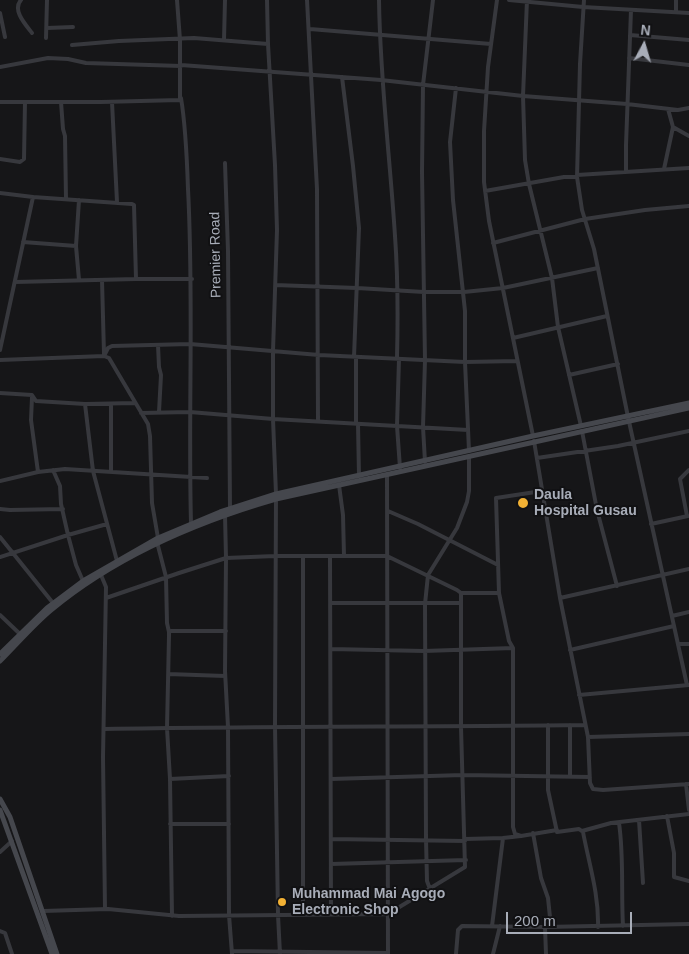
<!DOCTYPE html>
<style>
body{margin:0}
#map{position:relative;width:689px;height:954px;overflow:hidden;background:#161618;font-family:Arial,sans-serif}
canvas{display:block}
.north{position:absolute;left:619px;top:20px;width:50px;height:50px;-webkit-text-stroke:4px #111113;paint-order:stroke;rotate:6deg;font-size:14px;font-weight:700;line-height:20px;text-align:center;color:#a8adb8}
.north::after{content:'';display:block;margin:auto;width:18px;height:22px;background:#a8adb8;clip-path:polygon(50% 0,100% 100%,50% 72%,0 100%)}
.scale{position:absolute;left:506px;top:912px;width:126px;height:22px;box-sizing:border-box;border:2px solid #a8adb8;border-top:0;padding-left:6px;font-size:15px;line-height:18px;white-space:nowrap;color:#a8adb8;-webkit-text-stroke:4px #111113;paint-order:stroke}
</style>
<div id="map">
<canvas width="689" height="954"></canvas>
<div class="north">N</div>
<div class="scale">200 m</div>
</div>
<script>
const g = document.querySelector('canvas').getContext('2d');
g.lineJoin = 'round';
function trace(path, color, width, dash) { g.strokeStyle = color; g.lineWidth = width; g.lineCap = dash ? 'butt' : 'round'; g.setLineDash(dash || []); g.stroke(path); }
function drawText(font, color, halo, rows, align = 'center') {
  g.font = font + ' Arial,sans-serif'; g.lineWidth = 4; g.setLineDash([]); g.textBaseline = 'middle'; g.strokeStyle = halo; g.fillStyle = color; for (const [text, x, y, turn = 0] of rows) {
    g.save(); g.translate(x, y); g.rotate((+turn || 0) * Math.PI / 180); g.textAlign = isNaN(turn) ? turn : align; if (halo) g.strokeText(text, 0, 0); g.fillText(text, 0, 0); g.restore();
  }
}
const street = new Path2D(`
 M21,0c-9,10 4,24 11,33
 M267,0l1,44 7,121 2,65 -4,121v68l3,75 -1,232 3,189 2,39
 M307,0l10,189 1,232
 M379,0c1,80 11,157 16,236 3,41 3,82 2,122
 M497,0l-9,67 -4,64v51l5,39 44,215
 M509,0l74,7 106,6
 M527,0l-4,96 2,64 4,24 23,94 6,49 23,99
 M584,0l-4,64 -3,113 5,33 12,39 34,168 59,268
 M676,0v12
 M0,13l5,24
 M47,28l26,-1
 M310,29l181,15
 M630,35l59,5
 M46,38l1,-38
 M224,40l1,-40
 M72,45l47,-4 75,-3 74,6
 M629,58l60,7
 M181,65l200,15 142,16 104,8 51,6 11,-2
 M0,67l48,-9 20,1 18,4 95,3
 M342,77l11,89 6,62 -5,129
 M456,88l-6,54 3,58 12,111v51l4,89
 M181,98c5,30 6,61 7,91 6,112 0,223 3,334
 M0,102h101l79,-2v-60l-3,-40
 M61,102l2,27 2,7 1,63
 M112,102l5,100
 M673,127l16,9
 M0,159l20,3 4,-3 1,-57
 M225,163l3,88 2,258
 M664,169l9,-42 -5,-18
 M626,172v-27l5,-135
 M577,175l112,-7
 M485,191l79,-14h13
 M0,193l33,4 99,7 2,1 2,74
 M23,242l53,4
 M493,243l92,-24 60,-9 44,-4
 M79,280l-3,-34 3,-46
 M102,280l2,74
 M15,282l121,-3h56
 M275,285l82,3 67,4h40l39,-4 95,-20
 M513,338l94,-22
 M158,345l1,22 2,8 -2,37
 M0,350l33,-153
 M104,356l4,-8 4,-2 78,-2 129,11 146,7 52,-1
 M399,359l-2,67 3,42
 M0,360l104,-4 5,2 39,66 2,12 2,67 6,35
 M569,375l49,-11
 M0,393l32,2 4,6 49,3 50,-1
 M32,397l-1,23 7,52
 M85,404l8,67 24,90
 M141,413l49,-1 83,7 195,11
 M356,423v-66
 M358,424l1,52
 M582,431l15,79 20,76
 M534,441l26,157 28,139 2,46 3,6 10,1 86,-6
 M537,458l81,-12 71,-15
 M425,462l-2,-35 2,-67 -3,-188 1,-87 10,-85
 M53,470l7,16 1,18 7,31 8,30 7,16
 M111,472v-68
 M387,475l1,479
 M0,481l38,-9 27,-3 142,9
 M339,485l4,30 1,41
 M542,491l-46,7 3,95 10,48 4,7v179l2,7 6,2 36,-6
 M0,509l10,1 53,-1
 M388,511l30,13 80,41
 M225,515l1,43 -1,113 3,56 1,188 3,39
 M687,516l-7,-37 9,-9
 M651,524l37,-8
 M0,537l53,66
 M157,542l9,35 1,46 2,9
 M303,556v358
 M330,556l1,357
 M0,557l68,-22 39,-11
 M101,575l5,12 -3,170 2,152
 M106,598l73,-25 47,-15 49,-2h112l70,34 4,3h38
 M560,598l129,-29
 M330,603h130
 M0,615l20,19
 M672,616l17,-4
 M678,644h11
 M331,649l93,2 89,-3
 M570,650l104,-24
 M168,674l57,2
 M579,695l110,-10
 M548,725v65l9,42 22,-3 4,3c6,32 16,62 15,95
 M104,729c160,-3 320,-2 480,-4
 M588,737l101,-3
 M570,777v-52
 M170,779l59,-3
 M331,779l132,-4 127,2
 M686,784l3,26
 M667,816l7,37v24l15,4
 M639,820l4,63
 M619,823c5,34 2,69 4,103
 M170,824h59
 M582,831l29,-8 78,-9
 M533,833l8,45 7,20 3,29
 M331,839l134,2
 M465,839l38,-1
 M0,852l12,-11
 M331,864l135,-4
 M430,889l-3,-8 -1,-42 -1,-235 3,-29 29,-47 10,-26 2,-11v-34
 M43,911l65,-2 71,7 209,-2 77,-47 -4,-140v-134
 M172,916l-2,-137 -3,-51 2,-92v-4l2,-1h55
 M492,926l11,-88 18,-2
 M545,927l1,27
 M0,931l5,2 7,21
 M232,951l156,2
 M456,954l2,-24 4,-4 83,1 144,-3
 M493,954l7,-28`);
const secondary = new Path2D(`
 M0,654l47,-46 36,-27 75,-43 62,-26 56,-18 257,-58 156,-33
 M0,661c17,-17 33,-36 51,-51 65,-54 145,-88 225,-111l413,-91
 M0,799l10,18 47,137
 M0,810l52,144`);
const markers = [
 [523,503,6,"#f2b134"],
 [282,902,5,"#f2b134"]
];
const streetNames = [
 ["Premier Road",216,255,-91]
];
const poiNames = [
 ["Daula",534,495],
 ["Hospital Gusau",534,511],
 ["Muhammad Mai Agogo",292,894],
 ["Electronic Shop",292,910]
];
trace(street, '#37383d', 4);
trace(secondary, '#45474d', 5);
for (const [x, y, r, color] of markers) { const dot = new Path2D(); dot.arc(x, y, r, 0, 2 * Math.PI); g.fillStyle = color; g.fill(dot); trace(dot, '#111113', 2); }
drawText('14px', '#a8adb8', '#111113', streetNames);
drawText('bold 14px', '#a8adb8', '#111113', poiNames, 'left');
</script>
